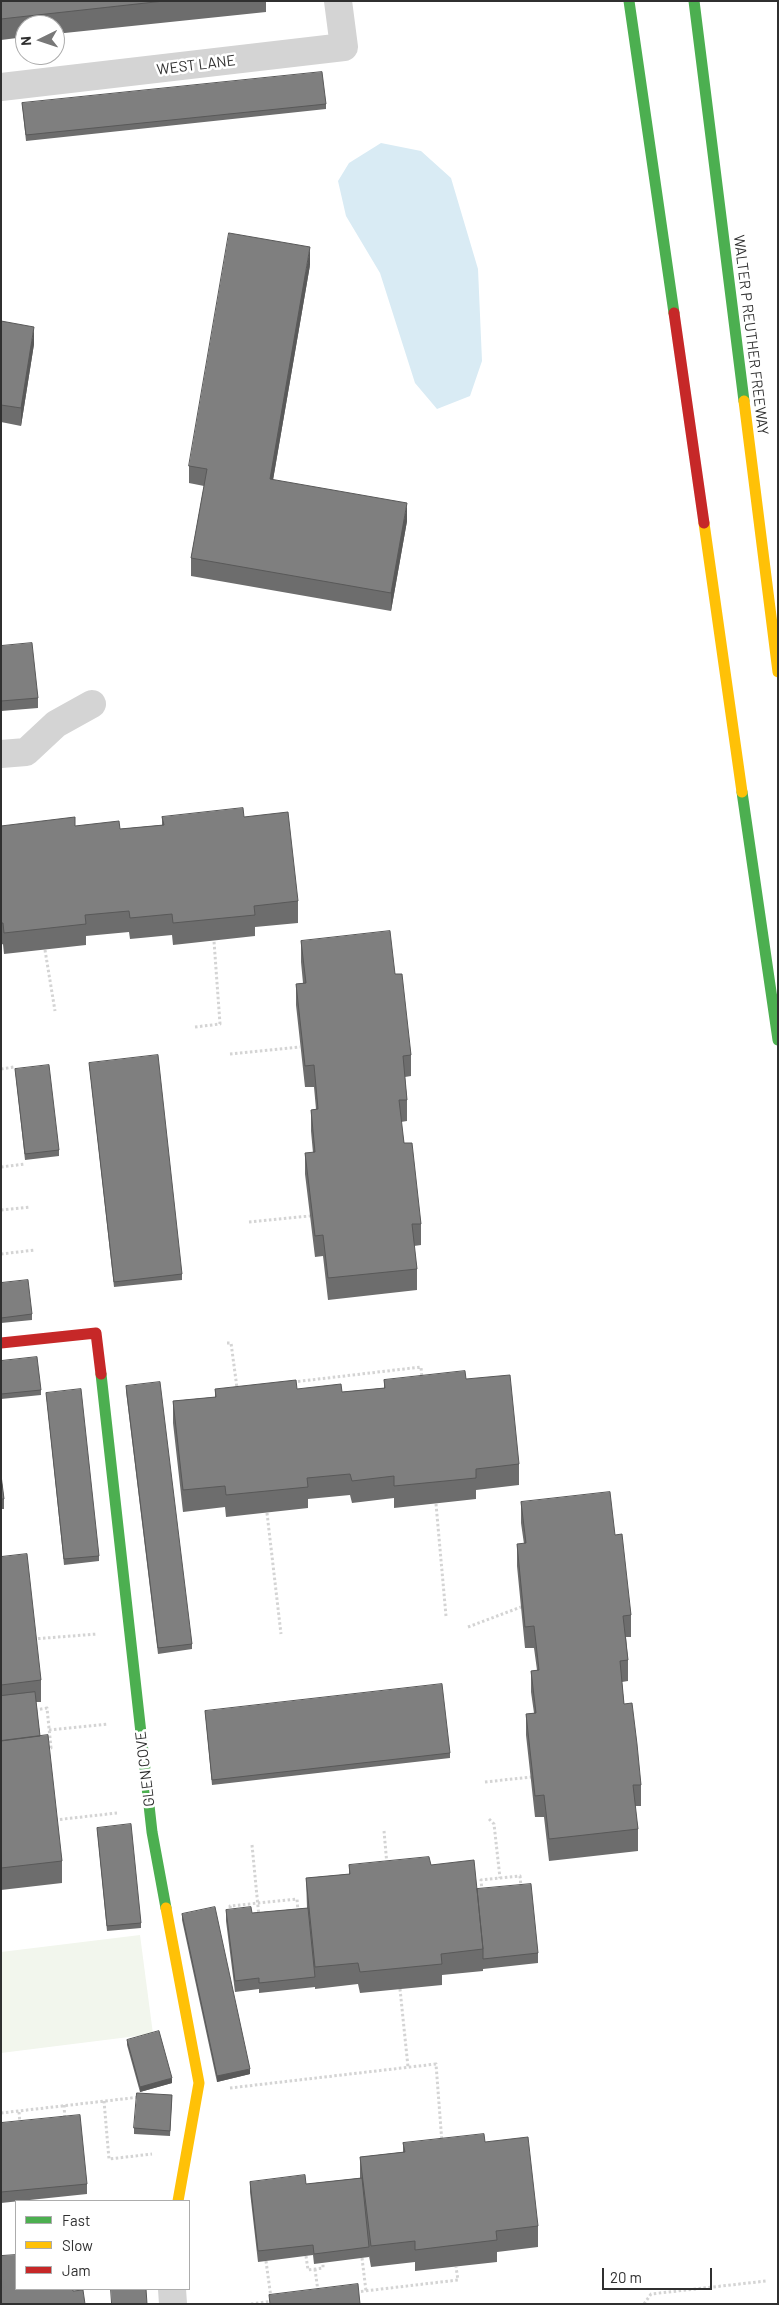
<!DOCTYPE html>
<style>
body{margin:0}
#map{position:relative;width:779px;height:2305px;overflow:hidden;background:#fff;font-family:Barlow,sans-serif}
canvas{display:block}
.frame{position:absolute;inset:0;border:2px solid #303030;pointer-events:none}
.legend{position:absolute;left:15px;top:2200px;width:175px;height:90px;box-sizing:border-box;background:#fff;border:1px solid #acacac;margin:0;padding:6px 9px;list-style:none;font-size:15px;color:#303030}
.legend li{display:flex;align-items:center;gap:10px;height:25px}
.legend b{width:25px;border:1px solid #acacac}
.north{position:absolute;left:15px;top:15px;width:50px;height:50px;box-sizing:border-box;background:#fff;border:1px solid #acacac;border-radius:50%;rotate:266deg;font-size:14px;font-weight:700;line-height:20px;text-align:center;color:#303030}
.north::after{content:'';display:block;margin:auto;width:18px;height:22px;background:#787878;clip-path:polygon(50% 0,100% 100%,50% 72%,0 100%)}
.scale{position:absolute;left:602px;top:2268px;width:110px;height:22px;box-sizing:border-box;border:2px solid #303030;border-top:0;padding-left:6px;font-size:15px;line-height:18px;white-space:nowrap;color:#303030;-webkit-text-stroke:4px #fff;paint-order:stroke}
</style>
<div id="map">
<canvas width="779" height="2305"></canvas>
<div class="frame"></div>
<ul class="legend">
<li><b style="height:6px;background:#4caf50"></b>Fast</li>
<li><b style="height:6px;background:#ffc107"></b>Slow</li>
<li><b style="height:6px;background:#c62828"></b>Jam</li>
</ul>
<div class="north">N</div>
<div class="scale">20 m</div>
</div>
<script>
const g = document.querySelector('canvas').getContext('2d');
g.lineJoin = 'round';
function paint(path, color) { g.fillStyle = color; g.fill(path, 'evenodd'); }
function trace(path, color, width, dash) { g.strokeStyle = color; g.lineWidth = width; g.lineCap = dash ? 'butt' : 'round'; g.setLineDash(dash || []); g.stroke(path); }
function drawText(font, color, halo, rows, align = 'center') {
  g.font = font + ' Barlow,sans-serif'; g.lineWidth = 5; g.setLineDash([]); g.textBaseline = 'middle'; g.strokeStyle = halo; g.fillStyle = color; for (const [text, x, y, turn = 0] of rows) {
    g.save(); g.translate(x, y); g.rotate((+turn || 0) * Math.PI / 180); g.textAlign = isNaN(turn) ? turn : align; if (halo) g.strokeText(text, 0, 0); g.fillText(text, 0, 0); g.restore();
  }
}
const green = new Path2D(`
 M140,1935l13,99 -152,19v-101z`);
const water = new Path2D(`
 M381,143l40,8 30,27 27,91 4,92 -12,35 -33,13 -22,-26 -35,-110 -34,-57 -8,-35 11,-18z`);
const path = new Path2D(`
 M45,950l10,61
 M195,1027l25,-3 -6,-83
 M230,1054l70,-7
 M1,1069l13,-2
 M1,1167l24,-3
 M1,1210l29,-3
 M249,1222l61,-6
 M1,1254l34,-4
 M227,1343h4l6,45h2
 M293,1382l128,-15 1,12
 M436,1504l10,112
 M267,1513l14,121
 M468,1627l53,-20
 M33,1639l64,-5
 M35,1710l12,-2 4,40 -6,1
 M49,1730l59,-6
 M485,1782l46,-5
 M489,1819l5,5 6,54
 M55,1820l62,-7
 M384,1831l3,34
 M252,1845l7,72
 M482,1891l-1,-11 39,-4 1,11
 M231,1913l-1,-7 67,-7 1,12
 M400,1989l8,78
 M230,2088l206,-24 6,79
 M104,2101l5,58 43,-5
 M64,2105l1,15
 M19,2112l1,12
 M1,2113l139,-16
 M306,2256l2,14 15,-2v-5
 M362,2258l4,33
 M266,2261l5,37
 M315,2269l3,22
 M356,2292l102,-12 -2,-13
 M251,2304l22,-3
 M644,2304l7,-10 115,-13`);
const street = new Path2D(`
 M1,87l343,-40 -6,-46
 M1,754l25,-2 30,-28 36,-20
 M172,2289l1,15`);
const fast = new Path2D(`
 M629,1l45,312
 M694,1l50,400
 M742,792l36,248
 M101,1374l51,458 14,76`);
const slow = new Path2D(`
 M744,401l34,271
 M704,523l38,269
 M166,1908l33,175 -21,118`);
const jam = new Path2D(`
 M674,313l30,210
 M1,1343l95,-10 5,41`);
const wall = new Path2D(`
 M1,1h265v11l-211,22v-9h-30v12l-24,3z
 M22,103l304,1v5l-300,32z
 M310,265l-37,215 134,41 -16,90 -200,-35v-18l13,-72 -15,-3v-17z
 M1,321l33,23 -13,82 -20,-4z
 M1,646l37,52v10l-37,3z
 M162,817h82l54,84v22l-43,4v9l-82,9 -1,-10 -42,4 -1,-7 -43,4v9l-82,9 -1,-10 -2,1v-119h74l45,3 42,-4z
 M301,941l94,33 16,81v21l-6,1 2,23v21l-6,1 3,21 17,81v21l-7,1 3,23v21l-89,10 -5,-44 -8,1 -10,-83v-21h8l-2,-22v-21l5,-1 -2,-22h-9l-9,-82v-21l7,-1 -2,-21z
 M89,1063l93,211v6l-68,7z
 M15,1069l44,81v6l-34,4z
 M1,1283l31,31v6l-31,3z
 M1,1361l40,29v5l-40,4z
 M466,1379l53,85v21l-43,5v9l-82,9v-10l-42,5 -2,-8 -42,4v9l-82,9 -1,-10 -42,5 -10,-89v-22l42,-4v-8h82l45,3 42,-4v-8z
 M126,1386l66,258v5l-34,5 -32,-263z
 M46,1393l53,163v5l-35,4z
 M1,1475l3,24v10h-3z
 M521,1502l94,33 16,80v22h-5l2,23v21l-6,1 2,22 17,81v21h-6l3,23v22l-89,10 -5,-44h-9l-9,-82v-21l8,-1 -3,-21v-21l6,-1 -3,-22h-9l-8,-82v-22h7l-3,-21z
 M1,1557l40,123v22h-5l4,34 22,125v22l-61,7z
 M205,1711l245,42v5l-238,27z
 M97,1828l44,95v5l-34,3z
 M349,1865h82l46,24 61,64v10l-55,6v2l-41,4v10l-82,8 -2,-9 -43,5v-2l-56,6v-4l-24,3 -9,-71v-11l26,3 55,-5 -1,-30 43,-4z
 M182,1914l68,160 -33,8 -35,-162z
 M127,2040l45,43 -32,9 -13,-47z
 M172,2095l-2,41 -36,-2v-6z
 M1,2123l86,61v10l-86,9z
 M485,2142l53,84v21l-41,5v10l-82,9v-9l-44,5 -2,-11v1l-55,7 -1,-9 -55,7 -8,-70v-10l56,2 54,-6v-21l43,-5v-9z`);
const shadedWall = new Path2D(`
 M310,247v18l-40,232v-18z
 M34,327v17l-13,82v-18z
 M407,503v18l-16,90v-18z
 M250,2069v5l-33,8v-6z
 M172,2078v5l-32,9v-5z`);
const building = new Path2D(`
 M1,1h163l-163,18z
 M322,72l4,32 -300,31 -4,-32z
 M229,233l81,14 -40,232 137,24 -16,90 -200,-35 16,-89 -18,-3z
 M1,321l33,6 -13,81 -20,-3z
 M32,643l6,55 -37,3v-55z
 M243,808l1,9 44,-5 10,89 -44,5 1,9 -82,8 -1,-9 -42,4 -1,-7 -44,4 1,9 -82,9 -1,-10h-2v-97l74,-9v9l44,-5 1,8 44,-4 -2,-8z
 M390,931l5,43h7l9,81 -8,1 4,44h-8l5,43h8l9,81h-9l5,45 -89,9 -5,-43 -8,1 -10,-83 10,-1 -4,-42 7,-1 -4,-44 -9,1 -9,-82 10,-1 -5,-42z
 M158,1055l24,219 -68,8 -25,-219z
 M49,1065l10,85 -34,4 -10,-85z
 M28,1280l4,34 -31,4v-35z
 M37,1357l4,33 -40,4v-33z
 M465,1371l1,8 44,-4 9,89 -43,5v9l-82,8v-10l-42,5 -2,-7 -43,4 1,9 -82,8 -1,-9 -42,4 -10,-89 43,-4 -1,-8 81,-9 1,9 44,-5 1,8 43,-4 -1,-8z
 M160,1382l32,262 -34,4 -32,-262z
 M81,1389l18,167 -35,3 -18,-166z
 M1,1475l3,24h-3z
 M610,1492l5,43 7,-1 9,81 -8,1 5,44 -8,1 4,43 8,-1 5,41 4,41h-8l5,44 -89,10 -5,-44 -9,1 -9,-82 10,-1 -5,-42 8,-1 -5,-44 -9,1 -8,-83 9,-1 -5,-41z
 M27,1554l14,126 -40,5v-128z
 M442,1684l8,69 -238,27 -7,-69z
 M35,1692l5,44 -39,5v-45z
 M48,1735l14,126 -61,7v-127z
 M131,1824l10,99 -34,3 -10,-98z
 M429,1857l2,8 43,-5 9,89 -42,5 1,10 -82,8 -2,-9 -43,4 -9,-89 44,-4 -1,-9z
 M531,1884l7,69 -55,6v-10l-6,-60z
 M215,1907l35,162 -33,7 -35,-162z
 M251,1907l1,6 56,-5 7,69 -56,6v-5l-24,3 -9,-71z
 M159,2031l13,47 -32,9 -13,-47z
 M137,2093l35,2 -2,36 -36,-3z
 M80,2115l7,69 -86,8v-69z
 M484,2134l1,8 43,-5 10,89 -42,5 1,9 -82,10v-9l-44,5 -11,-89 45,-5 -2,-9z
 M305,2175l1,9 56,-6 7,69 -55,7 -1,-9 -55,6 -8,-69z
 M16,2255v34h57v2l10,-1 2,14h-84v-48z
 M358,2284l2,20h-90l-1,-9z
 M111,2289h35l1,15h-35z`);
const streetNames = [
 ["WEST LANE",196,65,-7],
 ["WALTER P REUTHER FREEWAY",751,335,83],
 ["GLEN COVE",145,1769,-97]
];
paint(green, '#f2f6ed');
paint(water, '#d9ebf4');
trace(path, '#d4d4d4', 3, [2.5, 2.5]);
trace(street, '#d4d4d4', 28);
trace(fast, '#4caf50', 11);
trace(slow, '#ffc107', 11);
trace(jam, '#c62828', 11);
paint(wall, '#6d6d6d');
paint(shadedWall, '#595959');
paint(building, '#7f7f7f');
trace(building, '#595959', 1);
drawText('15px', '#303030', '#fff', streetNames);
</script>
